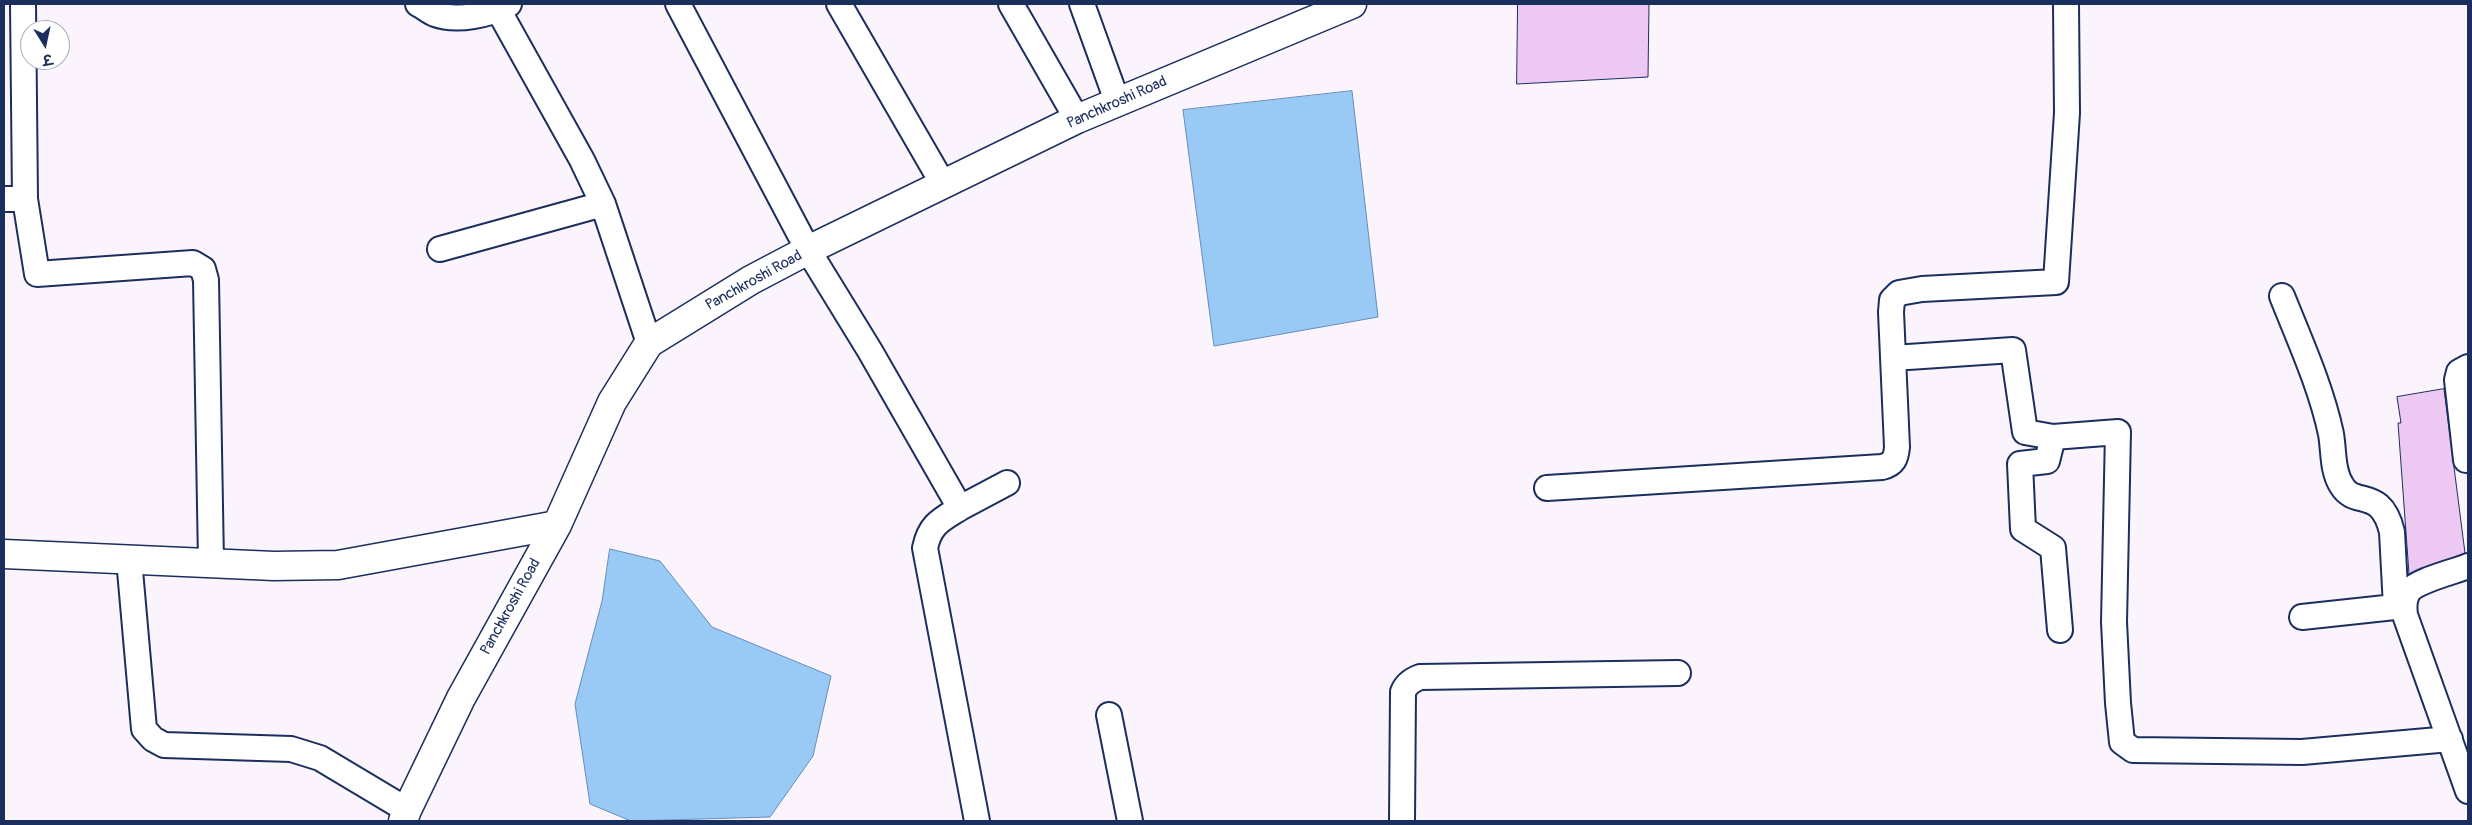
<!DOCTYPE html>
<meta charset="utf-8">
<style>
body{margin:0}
#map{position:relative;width:2472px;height:825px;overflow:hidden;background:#fbf4fd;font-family:Pangolin,"Playpen Sans Deva",sans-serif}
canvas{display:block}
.frame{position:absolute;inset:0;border:5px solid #1b2f5e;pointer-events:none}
.north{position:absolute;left:20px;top:20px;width:50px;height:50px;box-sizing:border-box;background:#fff;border:1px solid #a4acbf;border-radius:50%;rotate:170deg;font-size:14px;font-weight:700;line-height:20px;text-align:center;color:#1b2f5e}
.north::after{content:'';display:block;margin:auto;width:18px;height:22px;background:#1b2f5e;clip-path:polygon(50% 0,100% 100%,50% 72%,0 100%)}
</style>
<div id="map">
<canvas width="2472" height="825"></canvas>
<div class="frame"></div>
<div class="north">उ</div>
</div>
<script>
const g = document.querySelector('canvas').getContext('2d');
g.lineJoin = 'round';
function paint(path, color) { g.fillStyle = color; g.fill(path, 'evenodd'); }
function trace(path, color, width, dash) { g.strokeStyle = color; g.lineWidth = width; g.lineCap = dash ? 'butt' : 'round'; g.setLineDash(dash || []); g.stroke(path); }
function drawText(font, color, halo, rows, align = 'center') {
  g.font = font + ' Pangolin,sans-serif'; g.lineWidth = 5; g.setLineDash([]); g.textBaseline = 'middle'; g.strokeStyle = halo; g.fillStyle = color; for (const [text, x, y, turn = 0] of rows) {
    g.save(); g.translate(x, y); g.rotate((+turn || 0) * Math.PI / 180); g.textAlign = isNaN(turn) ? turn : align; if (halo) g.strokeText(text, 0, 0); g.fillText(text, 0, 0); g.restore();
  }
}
const water = new Path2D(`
 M1352,91l26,226 -164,29 -31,-236z
 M610,549l50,12 52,66 119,49 -18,80 -43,61 -139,4 -41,-17 -15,-100 27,-103z`);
const building = new Path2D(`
 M1518,4h131l-1,73 -131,7z
 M2444,389l21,164 -56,21 -11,-151h3l-4,-26z`);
const street = new Path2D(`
 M418,4c6,3 12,8 17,10 22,8 55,1 74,-10
 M495,4l87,156 21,44 46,139
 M678,4l130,246 62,101 90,157c-19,12 -30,16 -35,40l52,273
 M839,4l104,180
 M1011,4l66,115
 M1082,4l35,97
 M4,199h21l-2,-195
 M25,199l12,75 156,-11 10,6 3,11 5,282
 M440,249l163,-45
 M2282,296c18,45 39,91 49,138 3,17 1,37 11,52 13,22 39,0 50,46l4,75
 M1893,358l120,-8 12,82 28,5 65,-5 -4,190 4,81 4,39 11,8 169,2 148,-13
 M2053,437l-6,24 -27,3 3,65 30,19 7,82
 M2466,460l-9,-80 2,-8 9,-5
 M1547,488l335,-21c12,-3 14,-9 15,-20l-6,-135 1,-12 7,-7 23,-4 134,-7 11,-169 -1,-109
 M960,508l47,-25
 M129,559l15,170 9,10 11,6 127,4 29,9 87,52
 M2468,566c-14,6 -50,14 -59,25 -5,7 -5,16 -4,24l63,176
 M2302,617l102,-11
 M1109,715l21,106
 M1402,821l1,-129c3,-8 9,-12 17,-15l258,-4`);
const secondary = new Path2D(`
 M4,554l270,12 64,-1 219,-40
 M403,821l4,-11 54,-112 96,-173 55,-123 37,-59 102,-63 57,-30 269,-131 275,-115`);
const streetNames = [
 ["Panchkroshi Road",1117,103,-24],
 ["Panchkroshi Road",754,281,-29],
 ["Panchkroshi Road",511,607,-61]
];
paint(water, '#98caf5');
trace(water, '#668cb9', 1);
paint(building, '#edc8f3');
trace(building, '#1b2f5e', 1);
trace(street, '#1b2f5e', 28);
trace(secondary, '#1b2f5e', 31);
trace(street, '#fff', 24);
trace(secondary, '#fff', 28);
drawText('15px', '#1b2f5e', '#fff', streetNames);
</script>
